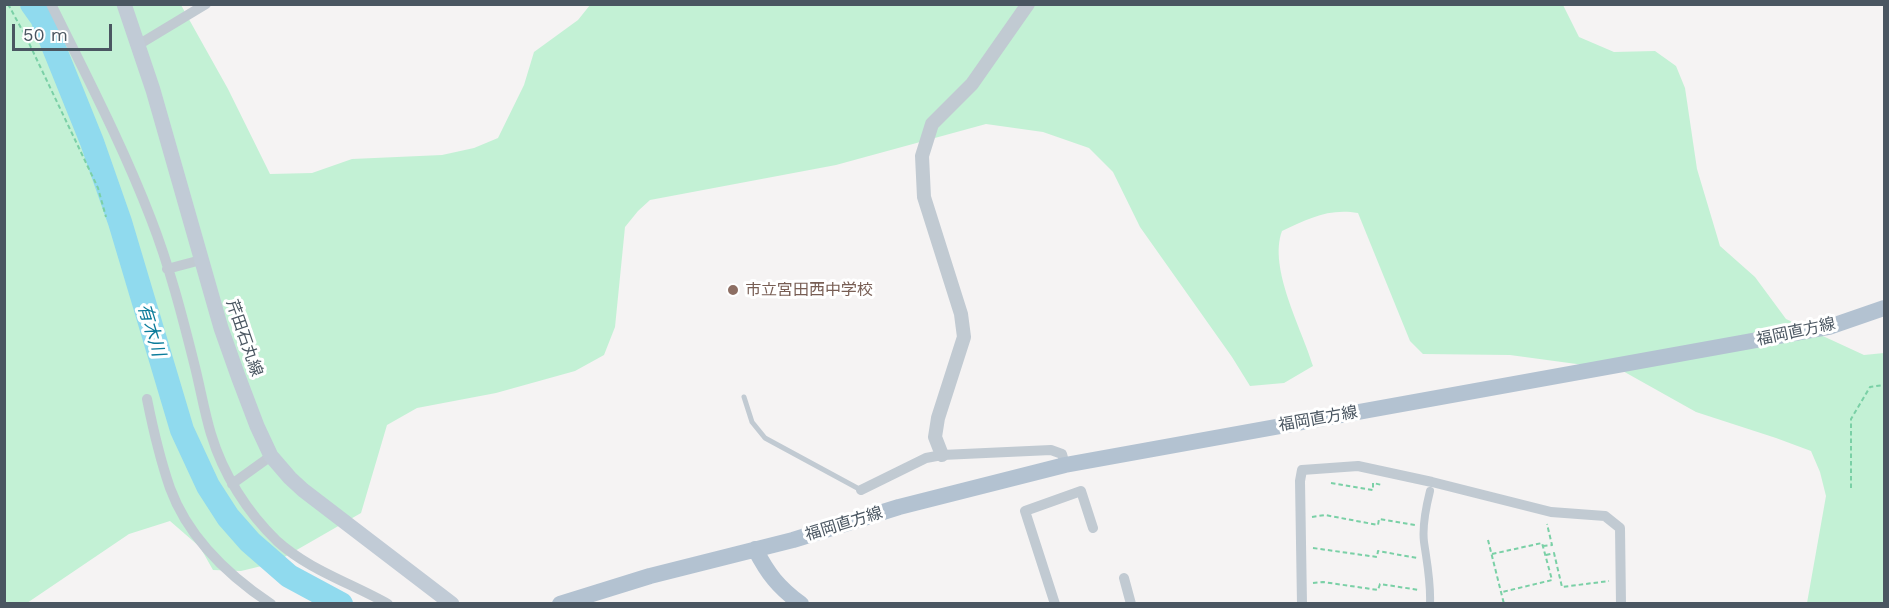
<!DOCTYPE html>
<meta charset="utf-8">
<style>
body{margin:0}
#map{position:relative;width:1889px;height:608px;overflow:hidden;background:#f5f3f3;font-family:"Work Sans",sans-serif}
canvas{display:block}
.frame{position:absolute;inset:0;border:6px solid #4a5661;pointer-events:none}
.scale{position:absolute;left:12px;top:24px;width:100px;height:27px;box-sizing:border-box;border:3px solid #4a5661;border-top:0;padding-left:8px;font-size:18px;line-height:21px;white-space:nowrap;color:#4a5661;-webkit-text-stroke:4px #fff;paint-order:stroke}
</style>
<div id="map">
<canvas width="1889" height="608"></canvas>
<div class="frame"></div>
<div class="scale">50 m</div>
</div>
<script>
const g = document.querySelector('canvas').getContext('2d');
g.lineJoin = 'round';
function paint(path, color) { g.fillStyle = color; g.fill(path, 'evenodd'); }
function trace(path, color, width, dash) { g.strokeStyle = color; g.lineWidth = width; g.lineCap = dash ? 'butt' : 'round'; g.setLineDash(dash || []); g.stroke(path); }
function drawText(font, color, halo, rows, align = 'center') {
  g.font = font + ' "Work Sans","Noto Sans JP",sans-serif'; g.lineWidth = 6; g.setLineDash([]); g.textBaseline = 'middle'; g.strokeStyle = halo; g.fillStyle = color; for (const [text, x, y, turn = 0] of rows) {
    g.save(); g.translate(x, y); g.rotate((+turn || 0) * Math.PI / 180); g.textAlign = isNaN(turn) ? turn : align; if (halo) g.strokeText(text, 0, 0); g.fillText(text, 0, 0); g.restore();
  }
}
const green = new Path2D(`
 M4,5h177l47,84 42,85 42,-1 40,-14 90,-4 32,-7 24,-10 26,-53 10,-33 44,-32 12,-15h973l16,32 35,15 41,-1 21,15 9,22 12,81 23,77 35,31 31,42 78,36 20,-2v250h-77l19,-107 -6,-24 -9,-21 -35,-13 -80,-26 -75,-42 -111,-15 -87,-1 -13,-13 -52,-128c-30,-5 -50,6 -76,18 -14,37 20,98 31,135l-29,17 -34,3 -18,-29 -92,-130 -27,-55 -24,-24 -46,-16 -57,-8 -150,41 -186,35 -12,11 -13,16 -10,100 -11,28 -29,16 -79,22 -79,15 -30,17 -26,88 -87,50 -33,8 -28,-1 -13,-23 -30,-26 -41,13 -102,69h-22z`);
const river = new Path2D(`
 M32,4l10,14 50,124 28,80 62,208 26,56 20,31 22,25 39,34 52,28`);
const path = new Path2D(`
 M8,4l19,35 71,149 8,29
 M1331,483l42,7v-7l9,2
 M1851,488v-69l19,-32 14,-2
 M1312,517l13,-2 53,10 1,-6 36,6
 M1488,540l16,64
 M1543,546l9,-1 -5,-21
 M1313,548l64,9 1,-6 39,7
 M1492,554l50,-11 10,37 -50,12
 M1546,555l8,-2 8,34 47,-6
 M1313,583l10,-1 55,8 2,-6 39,6`);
const service = new Path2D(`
 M744,397l8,25 13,16 96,52`);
const pedestrian = new Path2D(`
 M1430,604c1,-22 -3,-41 -6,-62 -2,-16 2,-35 6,-51`);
const minor = new Path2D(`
 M51,4c35,71 72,142 100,215 18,46 31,96 43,144 6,23 10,48 17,71 12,40 36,78 66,107 32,29 74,42 111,63
 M138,45l68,-41
 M167,269l34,-9
 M147,399c6,30 13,60 23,89 18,49 59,88 101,116
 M232,484l39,-28
 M861,490l65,-32 16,-3 109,-5 11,4 3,11
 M1124,578l7,26
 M1055,604l-30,-93 56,-20 12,37
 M1302,604l-2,-123 2,-11 56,-4 74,16 119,30 54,4 15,12 1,76`);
const tertiary = new Path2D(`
 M942,455l-7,-18 3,-19 26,-81 -3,-23 -37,-117 -2,-41 10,-32 40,-40 56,-80`);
const secondary = new Path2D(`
 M124,4l29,86 68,238 17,48 19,50 14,30 19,22 13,12 149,114`);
const primary = new Path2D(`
 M755,549c13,25 23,38 46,55
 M560,604l90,-28 143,-36 106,-33 166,-42 764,-138 55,-19`);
const markers = [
 [733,290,6,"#8d6e63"]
];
const educationNames = [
 ["市立宮田西中学校",745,290]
];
const streetNames = [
 ["福岡直方線",1796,332,-12],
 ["芹田石丸線",244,338,71],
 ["福岡直方線",1318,419,-10],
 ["福岡直方線",844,524,-17]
];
const waterNames = [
 ["有木川",151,330,73]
];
paint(green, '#c3f1d5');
trace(river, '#90daee', 24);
trace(path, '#7ad0a6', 2, [4.5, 3]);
trace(service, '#c1cad2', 5);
trace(pedestrian, '#c1cad2', 8);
trace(minor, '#c1cad2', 10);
trace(tertiary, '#c1cad2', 14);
trace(secondary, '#c1cbd6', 15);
trace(primary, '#b3c2d1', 16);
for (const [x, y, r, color] of markers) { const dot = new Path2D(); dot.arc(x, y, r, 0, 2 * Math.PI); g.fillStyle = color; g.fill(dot); trace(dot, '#fff', 2); }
drawText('16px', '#785e54', '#fff', educationNames, 'left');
drawText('16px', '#4a5661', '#fff', streetNames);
drawText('italic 18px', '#0c7c9b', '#fff', waterNames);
</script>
